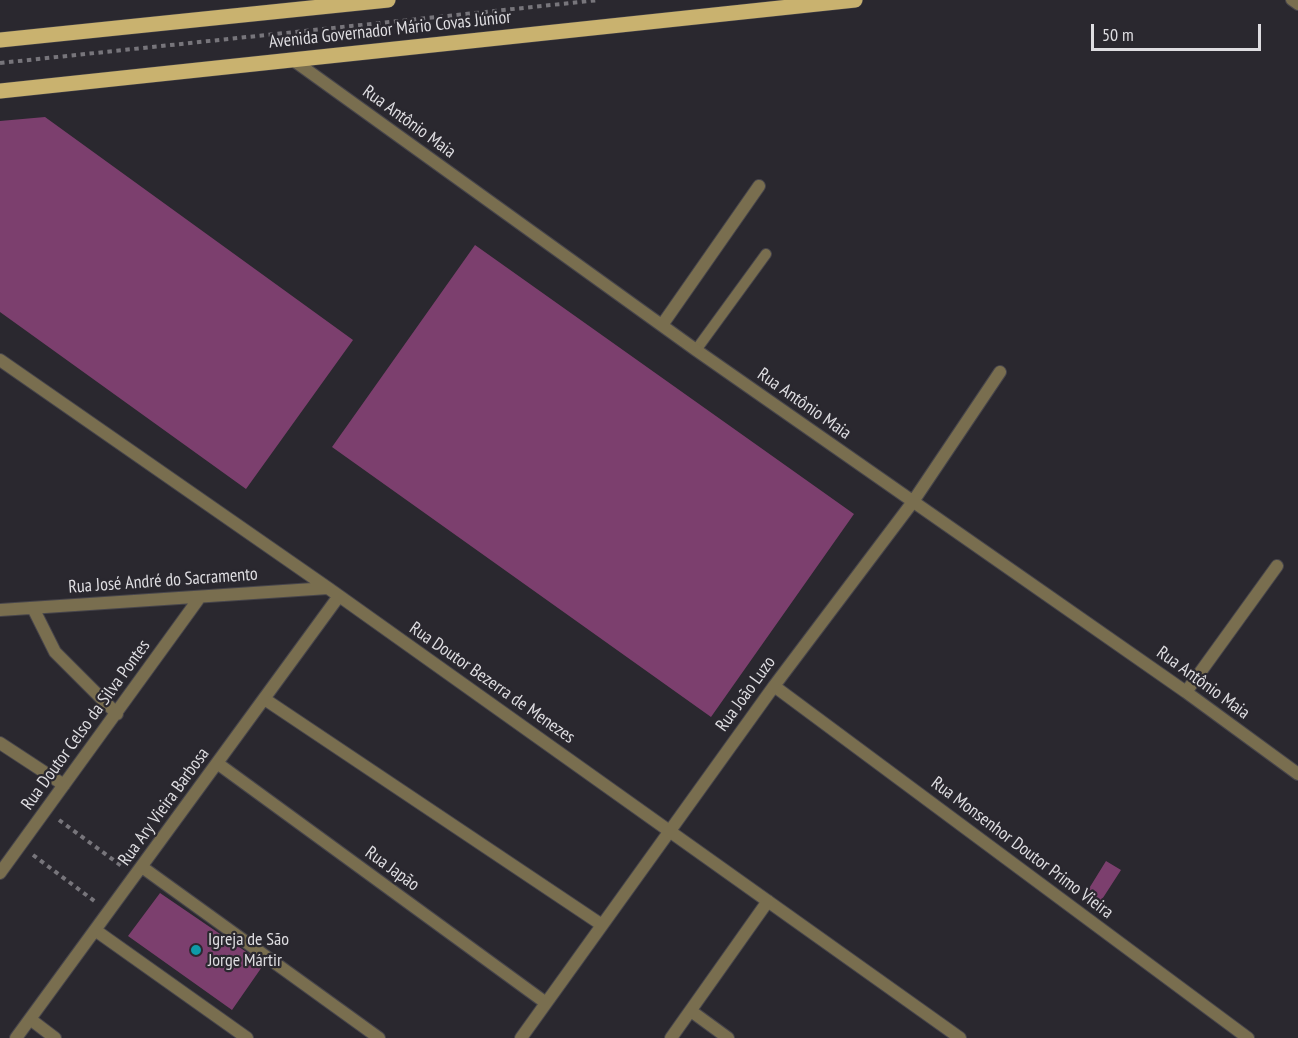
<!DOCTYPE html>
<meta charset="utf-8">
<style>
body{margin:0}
#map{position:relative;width:1298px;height:1038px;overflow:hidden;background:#2a282f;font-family:"PT Sans Narrow",sans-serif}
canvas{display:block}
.scale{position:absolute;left:1091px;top:24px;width:170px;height:27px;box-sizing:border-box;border:3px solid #dedde1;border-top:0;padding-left:8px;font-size:18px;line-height:21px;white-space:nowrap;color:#dedde1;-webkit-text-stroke:4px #2a282f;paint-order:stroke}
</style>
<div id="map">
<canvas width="1298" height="1038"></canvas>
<div class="scale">50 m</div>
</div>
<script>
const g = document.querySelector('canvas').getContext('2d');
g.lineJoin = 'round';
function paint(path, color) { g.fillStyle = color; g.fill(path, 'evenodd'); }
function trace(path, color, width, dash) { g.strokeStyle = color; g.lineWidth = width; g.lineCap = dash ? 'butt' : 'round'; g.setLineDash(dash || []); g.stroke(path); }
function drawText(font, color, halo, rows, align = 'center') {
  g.font = font + ' "PT Sans Narrow",sans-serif'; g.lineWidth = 4.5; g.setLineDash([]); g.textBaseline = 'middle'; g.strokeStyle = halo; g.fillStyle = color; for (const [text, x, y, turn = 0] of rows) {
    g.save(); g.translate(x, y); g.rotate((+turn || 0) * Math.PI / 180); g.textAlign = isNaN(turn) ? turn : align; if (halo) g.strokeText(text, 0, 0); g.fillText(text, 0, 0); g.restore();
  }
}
const building = new Path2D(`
 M45,117l308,223 -107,149 -246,-177v-191z
 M475,245l379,269 -143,203 -379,-270z
 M1106,861l15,9 -22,34 -14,-9z
 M160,893l104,71 -32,46 -104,-74z`);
const path = new Path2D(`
 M0,63l599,-63
 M59,820l64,47
 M33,855l64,48`);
const service = new Path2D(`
 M1291,0l7,5
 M696,350l70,-96`);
const minor = new Path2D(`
 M293,60l403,290 490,342 112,82
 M662,325l97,-139
 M0,360l328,228 632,450
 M33,608l22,44 62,62
 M0,610l328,-22
 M774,686l474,352
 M1186,692l91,-126
 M266,700l336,225
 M0,743l64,42
 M217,763l329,240
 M142,867l237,171
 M0,873l200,-276
 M95,930l152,108
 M691,1011l37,27
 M30,1019l25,19
 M16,1038l323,-442
 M521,1038l253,-352 138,-183 88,-131
 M671,1038l97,-137`);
const primary = new Path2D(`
 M0,40l388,-40
 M0,91l855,-91`);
const markers = [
 [196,950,6,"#0f9aa8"]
];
const streetNames = [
 ["Avenida Governador Mário Covas Júnior",390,30,-6],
 ["Rua Antônio Maia",409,122,36],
 ["Rua Antônio Maia",804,404,35],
 ["Rua José André do Sacramento",163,581,-4],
 ["Rua Doutor Bezerra de Menezes",492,683,35],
 ["Rua Antônio Maia",1203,683,36],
 ["Rua João Luzo",746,694,-54],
 ["Rua Doutor Celso da Silva Pontes",86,725,-54],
 ["Rua Ary Vieira Barbosa",164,807,-54],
 ["Rua Monsenhor Doutor Primo Vieira",1022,848,37],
 ["Rua Japão",392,869,36]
];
const poiNames = [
 ["Igreja de São",208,940],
 ["Jorge Mártir",208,961]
];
paint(building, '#7c3f6e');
trace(service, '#47454b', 12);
trace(minor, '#47454b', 14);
trace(primary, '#47454b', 16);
trace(path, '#77757b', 4, [4.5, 4.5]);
trace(service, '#796e4f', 10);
trace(minor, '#796e4f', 12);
trace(primary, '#c9b26f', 15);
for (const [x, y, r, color] of markers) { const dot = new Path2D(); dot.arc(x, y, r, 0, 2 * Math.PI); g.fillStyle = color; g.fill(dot); trace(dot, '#2a282f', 2); }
drawText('18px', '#dedde1', '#2a282f', streetNames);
drawText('18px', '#dedde1', '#2a282f', poiNames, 'left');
</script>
